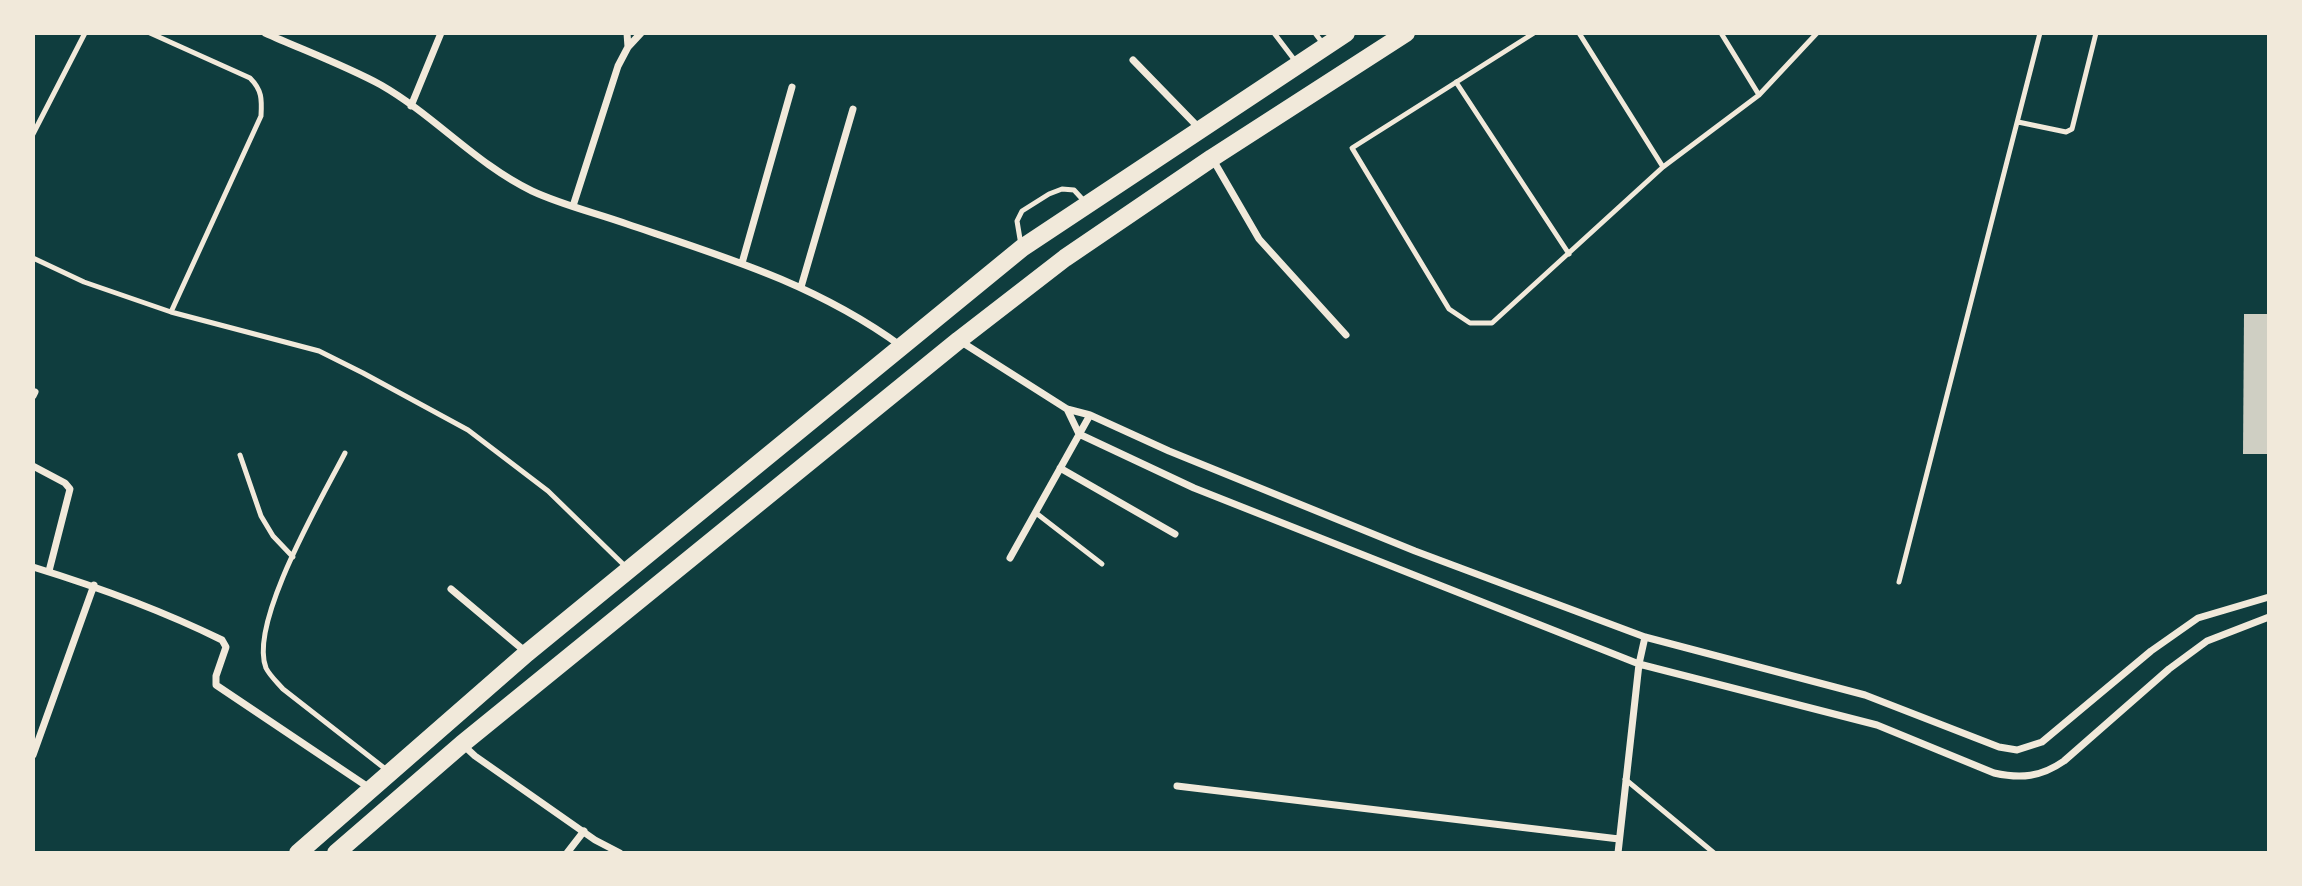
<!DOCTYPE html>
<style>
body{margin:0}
#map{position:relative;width:2302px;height:886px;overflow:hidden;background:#0f3d3e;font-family:Raleway,sans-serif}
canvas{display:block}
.frame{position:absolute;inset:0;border:35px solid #f1e9da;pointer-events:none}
</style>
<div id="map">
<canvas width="2302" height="886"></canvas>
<div class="frame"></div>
</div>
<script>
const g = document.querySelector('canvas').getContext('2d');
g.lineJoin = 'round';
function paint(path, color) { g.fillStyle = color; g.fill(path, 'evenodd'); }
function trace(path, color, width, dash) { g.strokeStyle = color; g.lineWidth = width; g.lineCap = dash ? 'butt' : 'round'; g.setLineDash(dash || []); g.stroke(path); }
const building = new Path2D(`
 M2244,314h25v140h-26z`);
const service = new Path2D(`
 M150,33l100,45c12,12 12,21 11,38l-90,196
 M1274,33l22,29
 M1315,33l9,12
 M1534,33l-182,115 97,161 21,14h22l171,-156 96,-72 58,-62
 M1579,33l84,134
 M1721,33l38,62
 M1456,82l113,172
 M2018,122l48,10 6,-3 24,-96
 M33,134l52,-101
 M1021,245l-4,-24 5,-10 27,-17 13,-5 12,1 11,12
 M33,258l51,24 87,30 148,39 44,22 105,57 80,61 78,76
 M345,453c-22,43 -97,170 -79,215 4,8 11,14 17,21l105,82
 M240,455l21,61 12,20 20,21
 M1036,513l66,51
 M1899,582l141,-549
 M1625,779l89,74`);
const minor = new Path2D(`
 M265,33c38,17 79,32 116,52 54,31 95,79 151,106 30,14 64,22 95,33 98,33 189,60 274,122
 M627,33l1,14
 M1133,60l66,68
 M411,106l30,-73
 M1212,158l47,81 87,96
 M573,206l45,-140 10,-19 13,-14
 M742,263l50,-176
 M801,287l52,-178
 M960,341l107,68 23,6 79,36 246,100 230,86 220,58 134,52 18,3 25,-8 109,-91 47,-33 71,-21
 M33,396l2,-4
 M1067,409l12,25 115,54 445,176 238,61 117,48c27,6 47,4 70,-12l105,-92 38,-28 62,-24
 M33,466l32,17 5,6 -21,82
 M1060,468l115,66
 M1010,558l80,-143
 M33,567c65,20 128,43 189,73l4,7 -10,29v9l155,104
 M451,589l76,64
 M462,744l13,12 120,84 25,13
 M33,755l61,-170
 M1177,786l442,53
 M567,853l17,-22
 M1618,853l21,-189 6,-27`);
const primary = new Path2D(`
 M298,853l229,-200 495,-405 324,-215
 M336,853l126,-109 497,-404 106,-82 147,-100 194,-125`);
paint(building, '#cfcfc3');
trace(service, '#f1e9da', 5);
trace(minor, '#f1e9da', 7);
trace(primary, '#f1e9da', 18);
</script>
